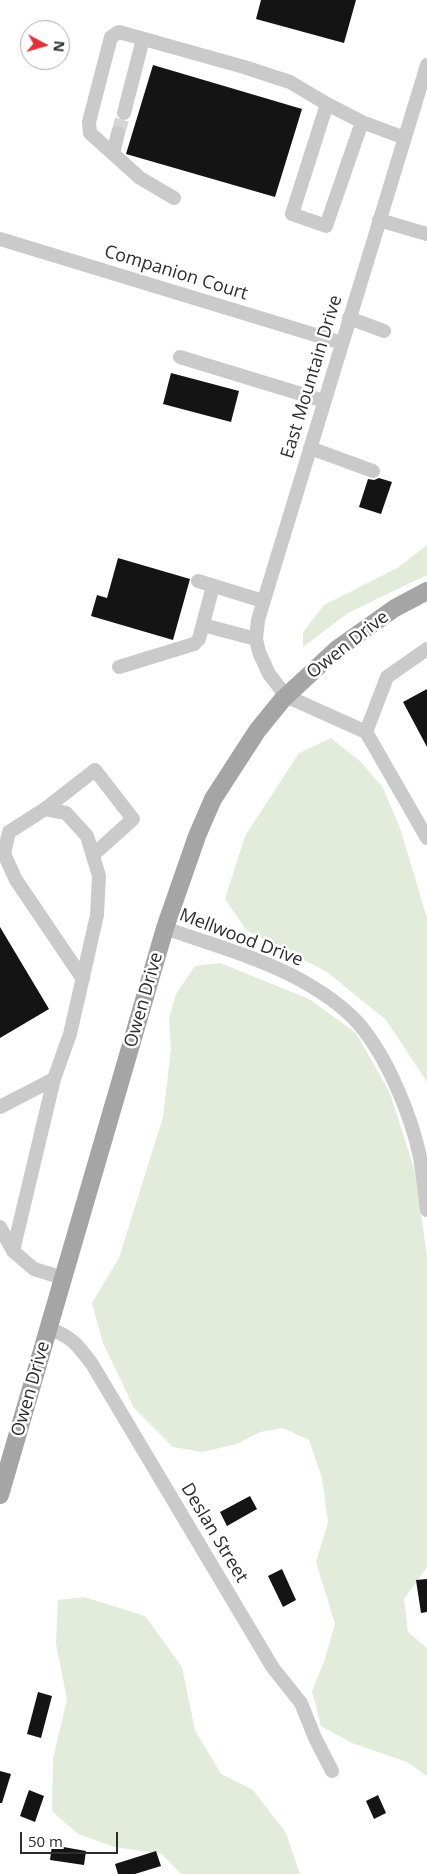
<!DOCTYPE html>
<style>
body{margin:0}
#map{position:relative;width:427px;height:1874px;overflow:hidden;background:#fff;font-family:"Open Sans",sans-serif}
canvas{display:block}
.north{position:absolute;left:20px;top:20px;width:50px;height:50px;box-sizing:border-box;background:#fff;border:1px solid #ababab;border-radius:50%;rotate:96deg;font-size:14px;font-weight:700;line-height:20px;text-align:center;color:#2d2d2d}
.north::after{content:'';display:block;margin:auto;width:18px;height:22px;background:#e33138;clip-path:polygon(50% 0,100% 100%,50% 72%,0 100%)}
.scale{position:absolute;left:20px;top:1832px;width:98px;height:22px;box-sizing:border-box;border:2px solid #2d2d2d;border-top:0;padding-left:6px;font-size:15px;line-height:18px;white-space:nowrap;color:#2d2d2d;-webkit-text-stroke:4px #fff;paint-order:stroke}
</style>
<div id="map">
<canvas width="427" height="1874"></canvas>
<div class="north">N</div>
<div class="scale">50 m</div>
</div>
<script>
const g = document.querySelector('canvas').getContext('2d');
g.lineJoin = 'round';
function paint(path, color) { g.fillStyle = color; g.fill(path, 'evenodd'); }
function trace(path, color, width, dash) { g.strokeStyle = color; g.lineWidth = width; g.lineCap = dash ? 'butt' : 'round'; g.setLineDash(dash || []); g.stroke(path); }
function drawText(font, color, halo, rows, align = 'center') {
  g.font = font + ' "Open Sans",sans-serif'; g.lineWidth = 5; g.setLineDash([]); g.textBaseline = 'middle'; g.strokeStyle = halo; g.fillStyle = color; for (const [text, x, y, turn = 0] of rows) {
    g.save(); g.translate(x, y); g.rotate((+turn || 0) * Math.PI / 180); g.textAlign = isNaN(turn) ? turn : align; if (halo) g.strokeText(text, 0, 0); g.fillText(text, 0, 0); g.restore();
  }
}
const green = new Path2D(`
 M427,545v30l-79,38 -45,34v-15l21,-27 75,-38z
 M331,738l31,25 21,25 17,40 27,90v164l-41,-62 -59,-48 -81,-42 -21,-31 20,-63 54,-83z
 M220,963l89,36 47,34 34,60 26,82 11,82v310l-23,32 4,33 19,16v128l-20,-14 -55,-19 -31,-17 -9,-35 12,-29 11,-38 -19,-62 12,-40 -6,-44 -13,-38 -26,-12 -23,4 -23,12 -35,8 -29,-5 -39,-39 -31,-65 -11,-40 27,-45 44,-141 8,-68 -2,-31 7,-24 19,-28z
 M84,1597l61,19 37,51 13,63 26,44 32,16 33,43 14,41h-119l-19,-20 -47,-7 -37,-13 -26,-23 1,-52 14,-60 -11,-55 2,-44z`);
const building = new Path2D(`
 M261,0h95l-12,43 -88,-24z
 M153,65l149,44 -27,88 -149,-43z
 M171,373l68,18 -8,31 -68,-18z
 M379,478l13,4 -11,32 -22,-7 9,-28 6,1z
 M118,558l72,21 -17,61 -82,-24 6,-21 10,3z
 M427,689v58l-24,-45z
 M0,927l49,82 -49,29z
 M250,1496l7,13 -30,17 -7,-14z
 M282,1569l14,31 -13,7 -15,-31z
 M427,1579v33l-6,1 -5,-33z
 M38,1692l14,4 -11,42 -14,-4z
 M0,1771l11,3 -9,29h-2z
 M29,1790l15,6 -9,26 -15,-6z
 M378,1795l8,18 -12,6 -8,-18z
 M52,1845l34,6 -2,14 -34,-5z
 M156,1851l5,15 -26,8h-17l-3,-10z`);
const minorTunnel = new Path2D(`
 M118,133l6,-20`);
const minor = new Path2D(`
 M427,65l-169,555 -2,19 3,13 10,22 17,22 80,36 61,106
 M327,104l-35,110 34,12 36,-104
 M124,113l19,-74
 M113,154l5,-21
 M174,198l-34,-20 -50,-45 -1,-11 22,-85 8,-5 125,35 46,15 37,22 35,18 43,16
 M379,220l48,14
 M0,239l342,104
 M349,318l35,13
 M180,357l144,44
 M310,448l63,23
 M198,581l65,20
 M203,625l53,14
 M119,667l75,-23 5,-5 14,-53
 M366,732l21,-55 40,-28
 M45,809l50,-39 38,49 -40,36
 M165,928c42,15 89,28 128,48 23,12 48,28 65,47 29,33 53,92 62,134 3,18 5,36 7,53
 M0,1107l54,-28 16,-45 27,-119 2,-39 -12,-40 -21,-23 -21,-4 -36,23 -5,22 12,26 67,99
 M0,1227l13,24 21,18 29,9
 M13,1251l41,-172
 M48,1328c24,9 29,16 44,36l181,304 28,35 14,35 17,33`);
const major = new Path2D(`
 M0,1495l165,-567 32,-92 16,-37 44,-68 26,-32 54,-50 58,-41 32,-17`);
const streetNames = [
 ["Companion Court",176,273,17],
 ["East Mountain Drive",312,377,-73],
 ["Owen Drive",348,645,-38],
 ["Mellwood Drive",241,938,21],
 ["Owen Drive",144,1000,-74],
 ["Owen Drive",31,1389,-74],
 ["Deslan Street",214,1533,59]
];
paint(green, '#e3ebdb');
paint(building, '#141414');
trace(minorTunnel, '#d5d5d5', 14, [14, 7]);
trace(minor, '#cacaca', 14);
trace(major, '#a5a5a5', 18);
drawText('18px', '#2d2d2d', '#fff', streetNames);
</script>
